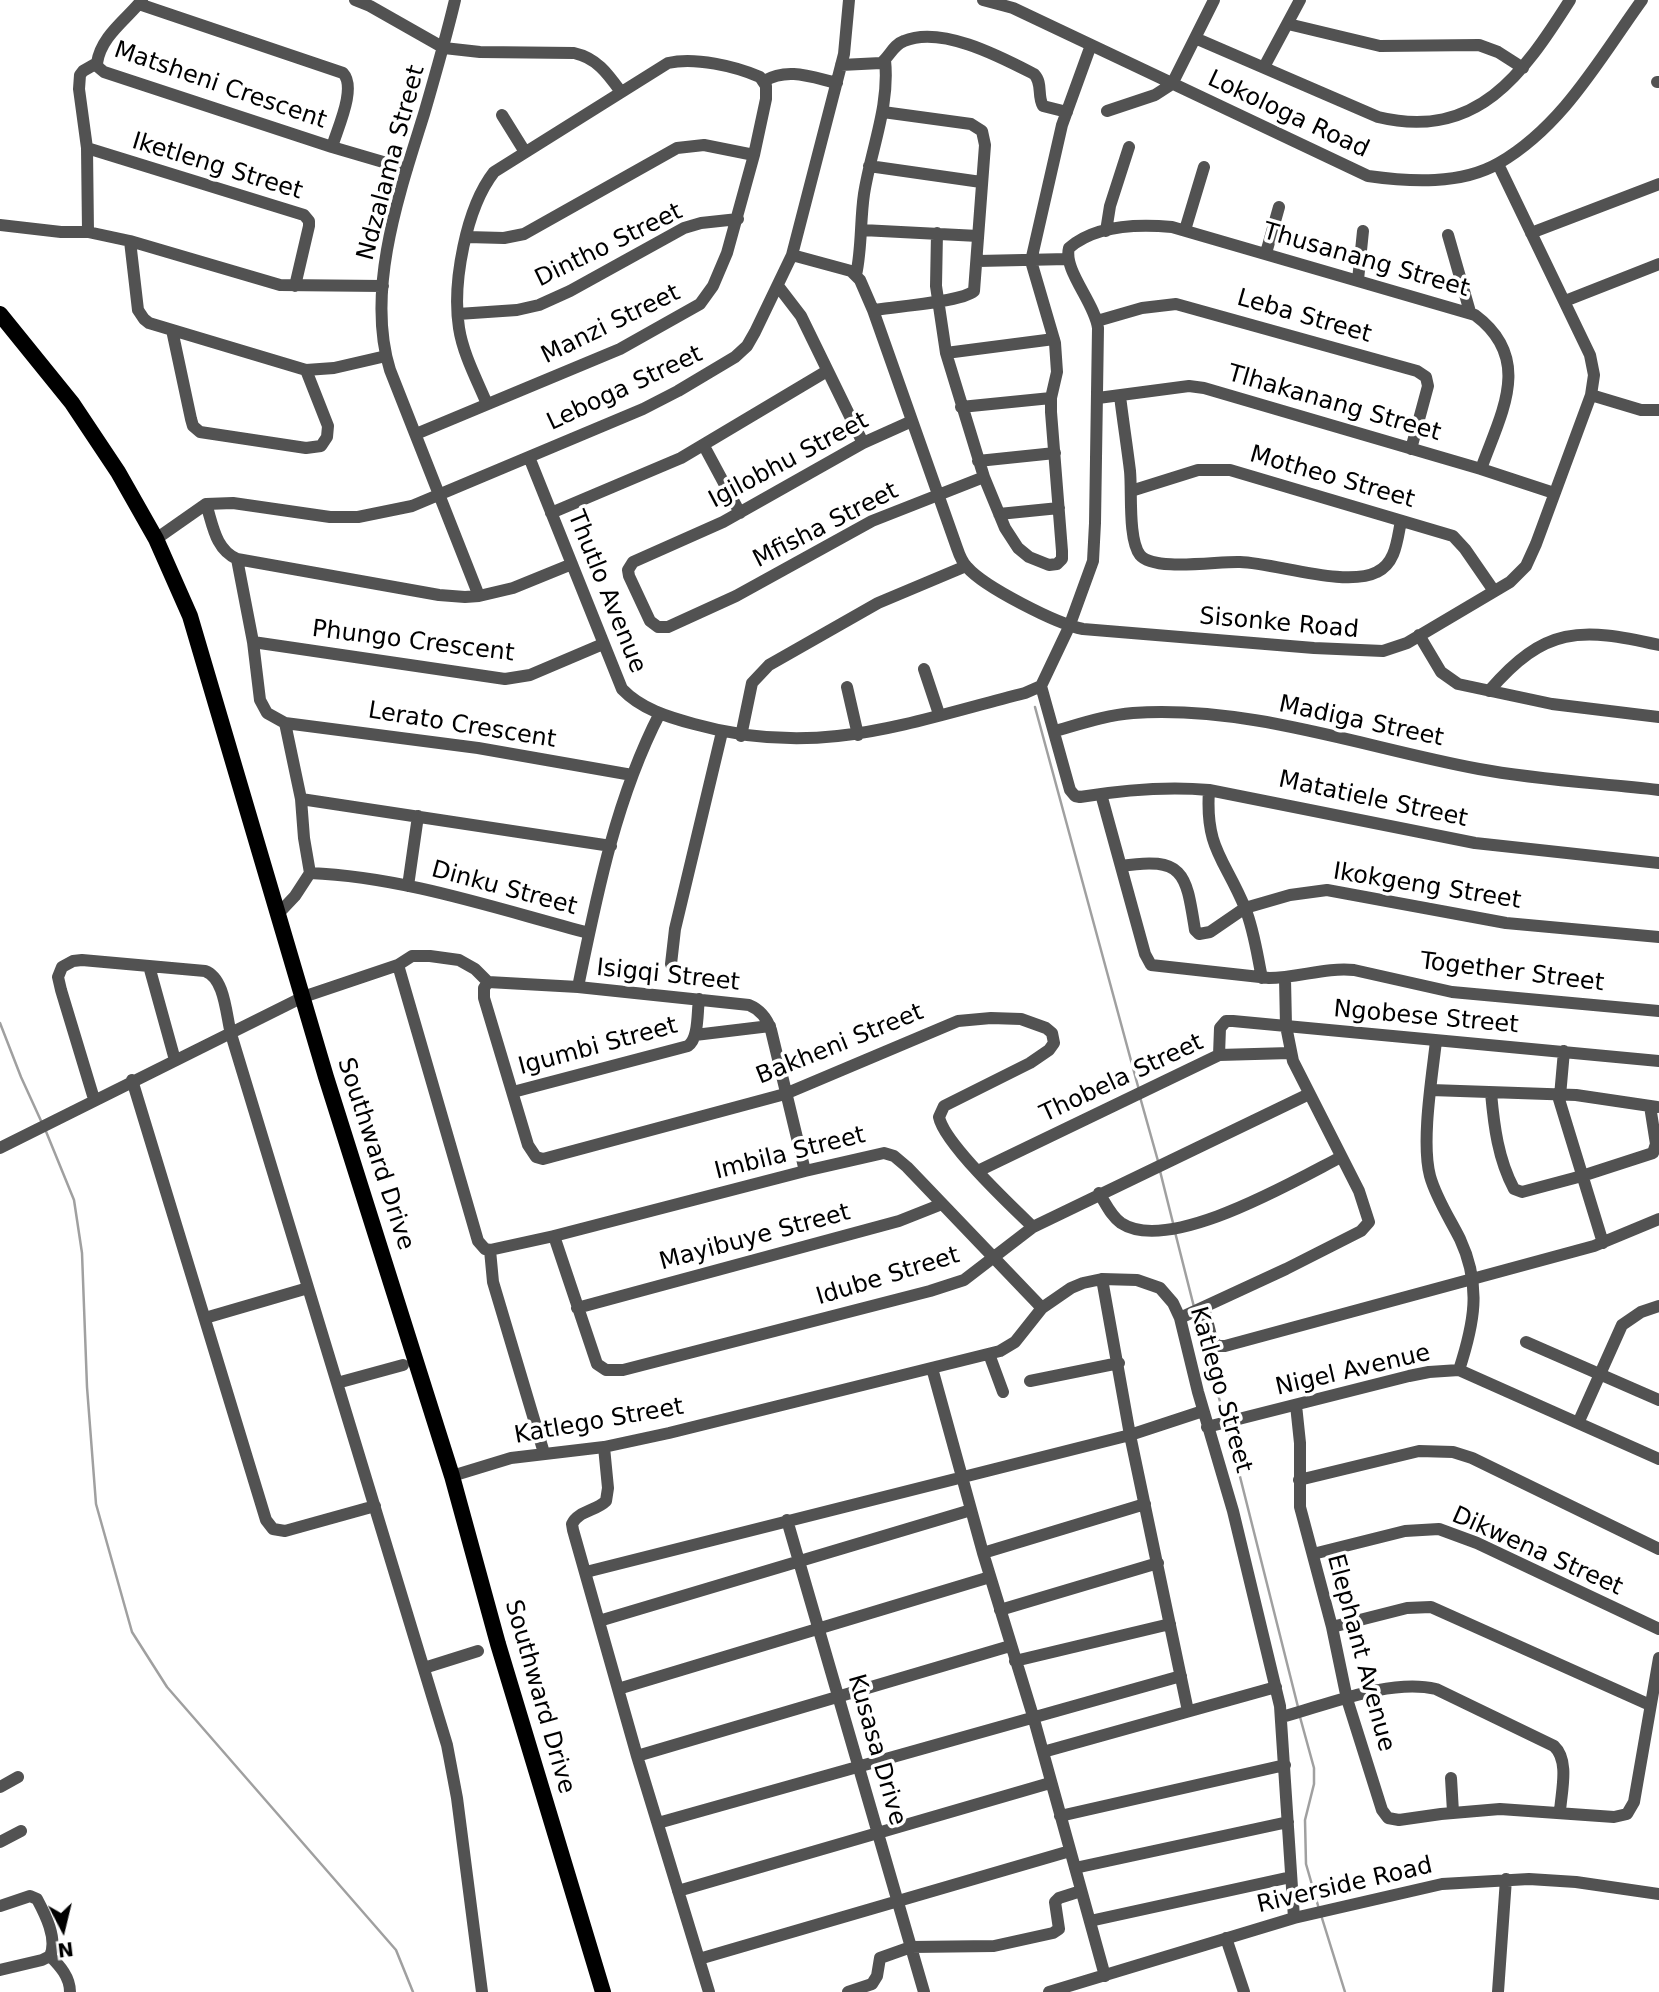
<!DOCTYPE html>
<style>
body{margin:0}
#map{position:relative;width:1659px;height:1992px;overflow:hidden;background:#fff;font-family:"DejaVu Sans",sans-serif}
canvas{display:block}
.north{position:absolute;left:28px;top:1894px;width:70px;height:70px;-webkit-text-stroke:5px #fff;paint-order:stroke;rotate:173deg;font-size:19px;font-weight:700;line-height:28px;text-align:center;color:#000}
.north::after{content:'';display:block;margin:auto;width:24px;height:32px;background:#000;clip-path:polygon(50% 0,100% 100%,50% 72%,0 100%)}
</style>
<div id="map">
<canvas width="1659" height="1992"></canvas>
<div class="north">N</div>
</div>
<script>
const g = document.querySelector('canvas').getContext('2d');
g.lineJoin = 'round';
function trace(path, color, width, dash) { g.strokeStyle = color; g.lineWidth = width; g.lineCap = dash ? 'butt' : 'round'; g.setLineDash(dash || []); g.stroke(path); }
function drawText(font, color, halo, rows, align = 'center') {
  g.font = font + ' "DejaVu Sans",sans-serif'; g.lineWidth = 7; g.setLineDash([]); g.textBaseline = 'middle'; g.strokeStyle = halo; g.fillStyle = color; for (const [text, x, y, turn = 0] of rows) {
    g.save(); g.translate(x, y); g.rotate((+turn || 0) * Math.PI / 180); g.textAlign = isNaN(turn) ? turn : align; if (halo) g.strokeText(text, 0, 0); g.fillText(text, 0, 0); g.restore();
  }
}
const stream = new Path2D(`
 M1035,707l104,383
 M0,1023l21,54 21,46
 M1140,1097l18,64
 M45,1129l29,71 8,53 5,134 9,117 36,128 35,55 229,263 17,42
 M1160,1171l13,52
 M1175,1232l19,75
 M1195,1314l30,105
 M1227,1425l71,282
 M1300,1717l14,51v16l-9,36 1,44 13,45
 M1321,1915l24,77`);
const minor = new Path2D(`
 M355,0l15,6 74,42 36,4 94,1c23,5 34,21 47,39
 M455,0c-9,38 -20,76 -31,114 -24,77 -59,176 -34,256l89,226
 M983,0l30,8 355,168c42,6 93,9 131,-13 64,-37 101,-105 143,-163
 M139,4l204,69c14,15 -6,56 -11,74
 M1288,24l92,22 99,-1 19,7 25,16
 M1195,38l183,79c99,24 145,-43 192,-117
 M97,63l-14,8 -3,4 -1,14 8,59 1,84 42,9 150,44 103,1
 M97,63l1,4 6,5 228,75 75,22
 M97,63c4,-27 29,-43 45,-63
 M841,65l40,-2c9,-7 12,-18 23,-22 37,-16 97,16 130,33 9,9 3,22 9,32l24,6
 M1264,67l36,-67
 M764,81c24,-14 47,-4 73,2
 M1657,82h2
 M1107,111l48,-16 17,-11 42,-84
 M502,115l23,37
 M87,148l217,67 5,6v5l-14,60
 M869,166l112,16
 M0,225l61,7h27
 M862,230l116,6
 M1185,230l19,-63
 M1106,231l4,-25 19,-59
 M937,233l-1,53 10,67 38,124 21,51 13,20 11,9 20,8 8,-1 5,-5v-8l-11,-139v-14l6,-26 -2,-29 -24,-82 31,-136 29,-80
 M1531,233l128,-49
 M1448,235l22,77
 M467,237l37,1 20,-4 153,-86 27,-3 50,10
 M130,241l8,69 6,9 5,4 157,47 28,-2 52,-12
 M1266,253l13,-46
 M792,255l59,16 9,9 13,30 84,238c2,6 5,14 10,19 17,20 90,57 116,62l231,19 69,3 24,-8 103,-61 16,-16 10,-22 55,-149 3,-20 -4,-20 -92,-191
 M978,261l90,-2
 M856,275c6,-27 4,-54 8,-81 7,-45 26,-88 21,-134
 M1358,280l5,-49
 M778,286l23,30 62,127
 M1565,301l94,-37
 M873,310c20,-3 89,-8 101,-19l11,-146 -3,-14 -11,-7 -88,-12
 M458,314l59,-4 22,-5 31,-14 114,-63 17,-5 37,-4
 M1097,321l45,-13 34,-4 241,67 9,6 2,9 -17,63
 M172,330l19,89 2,7 7,6 106,16 15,-2 6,-9 1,-11 -22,-56
 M946,353l108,-14
 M1591,395l50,15h18
 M1120,396c3,25 7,50 10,75 2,20 -2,69 10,84 14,17 78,6 100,7 36,1 106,26 137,10 19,-9 20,-32 24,-51
 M1098,398l91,-12 15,2 277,81 73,24
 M961,407l90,-9
 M912,421l-49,22 -140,79 -90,40 -5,8 1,6 21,45 8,6h10l68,-31 136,-75 112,-44
 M416,434l204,-85 80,-45 13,-18 14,-33 27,-98 12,-56v-13l-6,-9c-25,-11 -65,-20 -92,-14l-174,109c-28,36 -42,111 -35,156 4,26 18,52 28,76
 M704,446l36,67
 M529,457l93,232c19,20 46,28 72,35 124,35 212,-1 331,-31l16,-7
 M978,461l77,-8
 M1481,469c20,-56 53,-110 -6,-154l-303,-88c-33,-3 -77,-2 -103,21 -6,22 26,55 29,80l-3,195 -2,38 -24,66 -28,59 29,104 5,6 5,1c43,-7 86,-11 129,-7l266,53 184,20
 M1131,491l67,-21h32l223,66 12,13 29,42
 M206,504c7,21 9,45 31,55l202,36 26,2 14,-1 34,-8 59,-24
 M551,513l130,-55 146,-87
 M999,514l60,-6
 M156,539l50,-35 27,-1 97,14h28l54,-11 231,-97 35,-18 57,-34 12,-11 8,-14 37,-77 52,-201 5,-54
 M237,559l16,83 7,58 7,13 18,10 193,25 154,27
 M1419,635l22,37 17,12 94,20 107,13
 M253,642l252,37 25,-4 73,-31
 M924,669l15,45
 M847,687l11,48
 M1489,691c56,-65 91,-64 170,-46
 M1055,731c25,-7 52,-16 78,-18 117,-8 232,35 346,56 59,11 120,14 180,21
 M741,736l11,-53 17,-18 109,-62 88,-37
 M1209,790c-4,59 16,69 36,118 9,22 12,46 17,70
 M1101,794l44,160 6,11 118,13c29,0 57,-11 85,-8l98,22 207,19
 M301,799l310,47
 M1121,866c64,-10 65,8 74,64l4,4 11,-2 35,-24 45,-13 37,-5 179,33 153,14
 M310,873c95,4 187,36 279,60
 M408,886l10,-70
 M278,914l17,-18 15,-23 -6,-35 -3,-39 -16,-76
 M398,965l80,276 7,8 5,1
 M149,966l26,94
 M674,972l-3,-8 4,-35 47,-197
 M488,982l-4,6v10l44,147 8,12 7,2 242,-65 173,-73 33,-3 30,1 25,9 6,5 2,10 -5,7 -19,13 -86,43 -5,11c5,26 73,90 94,110
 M488,982l90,5 171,18c12,5 18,13 22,25l34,141
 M578,987c19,-93 38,-189 82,-274
 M695,1035l75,-9
 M1436,1041c-4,36 -15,101 -6,135 6,22 20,43 30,63 22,47 14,85 -1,131
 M1219,1055l1,-27 6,-7h7l426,40
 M132,1080l134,440 7,9 12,2 90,-25
 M1431,1090l145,5 81,12
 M513,1092l175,-46c11,-8 9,-33 11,-47
 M1491,1093c3,33 7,66 23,96l8,3 60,-16 71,-23 3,-9 -6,-38
 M1558,1096l45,147
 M1560,1096l4,-45
 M94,1099l-33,-109 -3,-13 4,-10 11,-6 9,-1 123,11c20,7 21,44 26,63l216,711 10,53 25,194
 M0,1148l303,-151 95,-32 14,-9h18l29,4 16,9 13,13
 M978,1171l241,-116 71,-2
 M1099,1193c7,11 12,23 22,30 48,32 175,-43 220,-66
 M554,1236l43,128 9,6h17l307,-79 34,-11 69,-53 276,-133
 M490,1250l64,-14 251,-65 79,-18 10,3 13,11 135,141
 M490,1250l3,32 51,171
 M1102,1279l28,156 58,276
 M577,1308l322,-87 43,-17
 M1204,1308l8,32 6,6h7l369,-100 65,-27
 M205,1318l103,-30
 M1180,1318l106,-49 75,-38 8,-9 -10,-31 -66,-130 -7,-35 -1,-48
 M1526,1342l133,58
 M989,1354l14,38
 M932,1368l51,185 50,163 72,260
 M1030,1381l89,-18
 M337,1383l66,-18
 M1296,1405l4,38v64l32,120 15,72 35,111 6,8 11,2 42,-6 59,-5 114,8 13,-3 7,-12 25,-144
 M1579,1421l43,-96 19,-13 18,-6
 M1207,1427l202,-51 20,-4 30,-2 200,89
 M604,1447l4,41 -2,13c-10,10 -28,10 -34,23l1,6 64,226 72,236
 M452,1476l59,-18 93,-11 65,-14 331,-82 15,-9 27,-34 29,-20 12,-5 19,-4 35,1 23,8 13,15 7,15 18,74 35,119 47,195 14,212
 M1299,1480l120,-29 34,1 19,6 187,91
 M787,1520l137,472
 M983,1553l162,-49
 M1313,1554l92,-23 34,-2 38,14 182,86
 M586,1572l544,-137 73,-24
 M1000,1610l158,-47
 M599,1621l372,-111
 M1332,1627l75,-19 24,-1 219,98
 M1015,1661l155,-37
 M424,1668l54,-17
 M618,1689l372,-112
 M1282,1717c45,-12 108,-39 154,-28l118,57c16,15 7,46 6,66
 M1043,1752l233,-65
 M637,1756l373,-110
 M1451,1778l2,34
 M0,1787l18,-10
 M1060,1816l225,-51
 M658,1823l523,-147
 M0,1842l21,-11
 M1075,1868l213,-46
 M678,1891l372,-108
 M0,1906l30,-10 7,3c8,15 21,40 13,57l-8,4 -42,10
 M1090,1921l201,-44
 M1226,1938l18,54
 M50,1956c10,10 20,21 20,36
 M699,1959l371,-108
 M848,1992l24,-8 5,-8 3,-18 31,-11 83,-1 59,-13 6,-4 -4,-27 4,-4 22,-7
 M1049,1992l245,-74 148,-34 87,-5 47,3 83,12
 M1498,1992l8,-113`);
const major = new Path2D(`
 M0,314l72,89 46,69 38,67 34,77 136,461 126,399 46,168 105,348`);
const streetNames = [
 ["Matsheni Crescent",220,86,19],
 ["Lokologa Road",1288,115,25],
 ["Ndzalama Street",392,163,-75],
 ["Iketleng Street",217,167,17],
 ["Dintho Street",609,246,-26],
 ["Thusanang Street",1366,261,16],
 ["Leba Street",1304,317,16],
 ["Manzi Street",611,325,-26],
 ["Leboga Street",625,389,-25],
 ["Tlhakanang Street",1334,404,16],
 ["Igilobhu Street",789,461,-28],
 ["Motheo Street",1332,478,16],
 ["Mfisha Street",826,526,-27],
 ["Thutlo Avenue",606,592,68],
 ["Sisonke Road",1279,624,5],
 ["Phungo Crescent",413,642,7],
 ["Madiga Street",1361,722,12],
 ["Lerato Crescent",462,726,9],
 ["Matatiele Street",1373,800,12],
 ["Ikokgeng Street",1427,887,9],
 ["Dinku Street",504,889,15],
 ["Together Street",1512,973,7],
 ["Isigqi Street",668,976,6],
 ["Ngobese Street",1426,1018,5],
 ["Bakheni Street",840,1045,-22],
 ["Igumbi Street",598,1047,-15],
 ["Thobela Street",1122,1079,-25],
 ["Southward Drive",375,1154,72],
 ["Imbila Street",790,1154,-14],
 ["Mayibuye Street",755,1238,-15],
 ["Idube Street",888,1277,-17],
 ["Nigel Avenue",1353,1371,-13],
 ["Katlego Street",1220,1390,74],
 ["Katlego Street",599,1422,-10],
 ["Dikwena Street",1537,1552,24],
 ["Elephant Avenue",1360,1653,75],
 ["Southward Drive",539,1697,74],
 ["Kusasa Drive",876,1750,74],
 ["Riverside Road",1345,1886,-13]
];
trace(stream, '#a0a0a0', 2.5);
trace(minor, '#525252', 12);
trace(major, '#000', 16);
drawText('24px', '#000', '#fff', streetNames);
</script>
